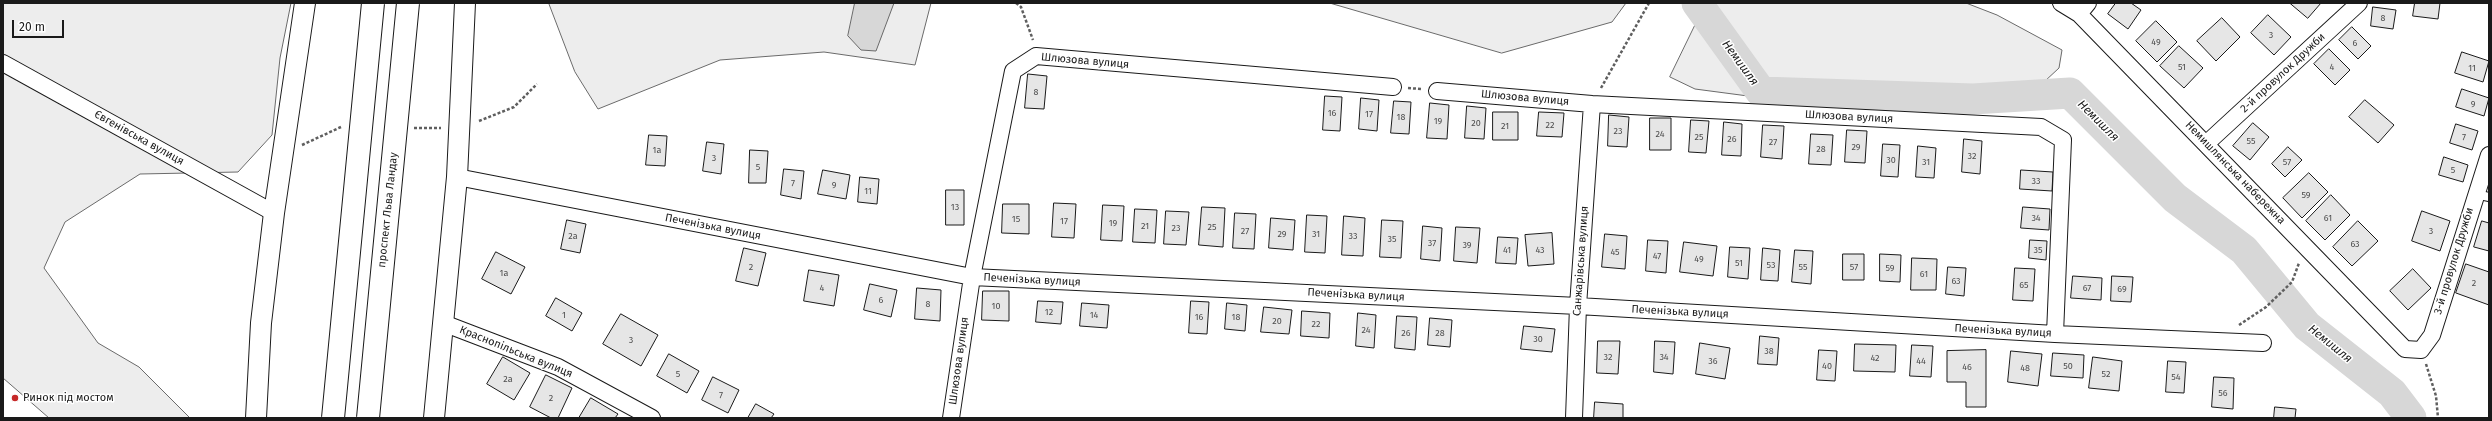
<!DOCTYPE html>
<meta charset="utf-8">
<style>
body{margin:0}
#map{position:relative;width:2492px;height:421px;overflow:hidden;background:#fff;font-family:"Fira Sans",sans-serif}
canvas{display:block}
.frame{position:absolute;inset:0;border:4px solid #1a1a1a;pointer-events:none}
.scale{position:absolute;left:12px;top:20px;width:52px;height:18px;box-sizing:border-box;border:2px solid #1a1a1a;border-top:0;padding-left:5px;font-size:12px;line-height:14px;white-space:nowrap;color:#1a1a1a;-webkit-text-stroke:3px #fff;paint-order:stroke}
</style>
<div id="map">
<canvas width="2492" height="421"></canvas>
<div class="frame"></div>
<div class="scale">20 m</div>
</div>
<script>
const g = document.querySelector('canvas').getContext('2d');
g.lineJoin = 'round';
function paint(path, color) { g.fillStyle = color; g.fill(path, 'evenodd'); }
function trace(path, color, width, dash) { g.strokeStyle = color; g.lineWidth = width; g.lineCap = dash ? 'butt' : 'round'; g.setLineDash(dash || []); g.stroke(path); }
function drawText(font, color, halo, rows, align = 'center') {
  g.font = font + ' "Fira Sans",sans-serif'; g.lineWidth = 3; g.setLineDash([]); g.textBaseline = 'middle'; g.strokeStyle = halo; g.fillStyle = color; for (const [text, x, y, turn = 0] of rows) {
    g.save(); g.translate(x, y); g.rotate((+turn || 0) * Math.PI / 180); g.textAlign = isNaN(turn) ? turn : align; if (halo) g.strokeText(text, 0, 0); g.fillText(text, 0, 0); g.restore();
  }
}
const green = new Path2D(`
 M3,3h288l-11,55 -8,77 -34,37 -98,2 -75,48 -21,46 54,75 41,24 51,51h-141l-46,-40z
 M549,3h382l-16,62 -91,-13 -104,8 -122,49 -23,-37z
 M1330,3h296l-14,19 -110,31z
 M1706,3h260l31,12 65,35 -3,18 -43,40 -157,-4 -111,-8 -53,-7 -25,-12z`);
const water = new Path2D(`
 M855,3h39l-18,48 -15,-1 -13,-14z`);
const river = new Path2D(`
 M1697,3l64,89 212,7 97,-6 105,105 69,52 63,76 85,67 19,25`);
const building = new Path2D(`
 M2116,3h15l10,7 -13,19 -20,-15z
 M2290,3h31l-13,15z
 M2415,3h25l-2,16 -25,-3z
 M2373,7l23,3 -3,19 -22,-3z
 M2268,15l23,22 -17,18 -23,-22z
 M2222,18l18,19 -24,24 -19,-20z
 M2156,21l21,21 -20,20 -21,-21z
 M2352,27l19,19 -13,13 -19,-19z
 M2179,46l24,22 -19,20 -24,-22z
 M2329,49l21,21 -15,15 -21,-21z
 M2462,52l27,9 -6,21 -28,-9z
 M1028,74l19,2 -3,33 -19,-1z
 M2462,89l27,9 -5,18 -28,-9z
 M1325,96l17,1 -2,34 -17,-1z
 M1361,98l18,2 -2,31 -18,-2z
 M2365,100l29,25 -16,18 -29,-26z
 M1394,101l17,1 -2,32 -18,-1z
 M1430,103l19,2 -2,34 -20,-1z
 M1467,106l19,2 -2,31 -19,-1z
 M1493,112h25v28h-25z
 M1539,112l25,1 -2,24 -25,-1z
 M1609,115l20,2 -2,30 -19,-1z
 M1650,118h21v32h-21z
 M1691,120l18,1 -3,32 -17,-1z
 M1724,122l18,2 -1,32 -19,-1z
 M2253,123l16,14 -19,23 -17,-14z
 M2456,124l22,7 -6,19 -22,-7z
 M1763,125l21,1 -2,33 -21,-2z
 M1847,130l20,1 -2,32 -20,-1z
 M1811,134l22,1 -2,30 -22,-1z
 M649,135l18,1 -2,30 -19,-1z
 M1964,139l18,2 -2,33 -18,-2z
 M707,142l17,2 -3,30 -18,-3z
 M1883,144l17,1 -2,32 -17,-1z
 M1918,146l18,2 -2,30 -18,-1z
 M2288,147l14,13 -17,17 -13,-13z
 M750,150l18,1 -2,32h-17z
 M2444,157l24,8 -5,17 -24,-7z
 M784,169l20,2 -3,28 -20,-4z
 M823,170l27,5 -4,24 -28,-5z
 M2021,170l32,2 -1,19 -32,-2z
 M2309,173l19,19 -26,26 -19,-20z
 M860,177l19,2 -2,25 -19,-2z
 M946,190h18v35h-18z
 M2331,195l19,20 -25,25 -19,-19z
 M1054,203l22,1 -2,34 -22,-1z
 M1003,204h26v30l-27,-1z
 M1103,205l21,1 -2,35 -21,-1z
 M1202,207l23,1 -2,39 -24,-2z
 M2023,207l27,2 -1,21 -28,-2z
 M1135,209l22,1 -2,33 -22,-1z
 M1166,211l23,1 -3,33 -22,-1z
 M2422,211l28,10 -10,30 -28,-10z
 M1235,213l21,1 -2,35 -21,-1z
 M1307,215l20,1 -2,37 -20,-1z
 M1344,216l21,2 -2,38 -21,-1z
 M1271,218l24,2 -2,30 -24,-2z
 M567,220l19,4 -6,29 -19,-4z
 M1382,220l21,1 -2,37 -21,-1z
 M2358,221l20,20 -26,25 -19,-19z
 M2482,221l7,2v28l-15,-4z
 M1423,226l19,2 -2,33 -19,-2z
 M1456,227l24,1 -3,35 -23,-2z
 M1552,233l2,31 -26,2 -3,-31z
 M1605,234l22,2 -2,33 -23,-2z
 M1498,237l20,1 -2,26 -20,-1z
 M1648,240l20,1 -2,32 -20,-2z
 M2030,240l17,1 -1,19 -17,-2z
 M1684,242l33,4 -4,30 -33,-4z
 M1730,247l20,1 -2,31 -20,-2z
 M744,248l22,5 -8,33 -22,-5z
 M1763,248l17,2 -2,31 -17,-1z
 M1795,250l18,1 -2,33 -19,-2z
 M496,252l29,15 -14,27 -29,-15z
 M1843,254h21v26h-21z
 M1880,254l21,1 -1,27 -20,-1z
 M1912,258l25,1 -1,31h-25z
 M2466,264l23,8v33l-33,-12z
 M1948,267l18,1 -2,28 -18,-2z
 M2015,268l20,1 -2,32 -20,-1z
 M2413,269l18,19 -23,22 -18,-19z
 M809,270l30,5 -5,31 -30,-5z
 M2073,276l29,2 -1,22 -30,-2z
 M2112,276l21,1 -2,25 -20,-1z
 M870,284l27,6 -6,27 -27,-7z
 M917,288l24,2 -1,31 -25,-2z
 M983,291h26v30l-27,-1z
 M556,298l26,15 -10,18 -26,-15z
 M1038,301l25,1 -2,22 -25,-2z
 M1191,301l18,1 -2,32 -18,-1z
 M1082,303l27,2 -2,23 -27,-2z
 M1227,303l20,2 -2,26 -20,-2z
 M1264,307l28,3 -3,24 -28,-2z
 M1302,311l28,2 -1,25 -28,-2z
 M1358,313l18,2 -2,33 -18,-2z
 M621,314l37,21 -17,31 -38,-22z
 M1397,316l20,1 -2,33 -20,-2z
 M1430,318l22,2 -2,27 -22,-2z
 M1524,326l31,3 -3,23 -31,-3z
 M1760,336l19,2 -2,27 -19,-1z
 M1598,341h22l-2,33 -21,-1z
 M1655,341l20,1 -2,32 -19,-2z
 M1700,343l30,5 -5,31 -29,-5z
 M1855,344l41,1 -1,27 -41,-1z
 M1912,345l21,1 -2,31 -21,-1z
 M1819,350l18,1 -2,30 -18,-1z
 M1986,350v57h-20v-25h-19v-31z
 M2011,351l31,3 -4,32 -30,-4z
 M2053,353l31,2 -1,23 -32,-2z
 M669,354l30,17 -12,22 -30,-17z
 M503,357l27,16 -16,27 -27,-16z
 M2093,357l29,4 -3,30 -30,-3z
 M2168,361l18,1 -2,31 -18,-1z
 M546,375l26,13 -14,30h-7l-21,-11z
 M713,377l26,13 -11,23 -26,-13z
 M2214,377l20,1 -1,31 -21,-2z
 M591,398l27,16 -3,4h-36z
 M1595,402l28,2v14h-29z
 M756,404l18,10 -3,4h-23z
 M2275,407l21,2 -1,9h-21z`);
const path = new Path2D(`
 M1016,3l5,4 12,33
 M1408,88l13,1
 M1601,88l48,-85
 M479,121l35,-14 23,-23
 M414,128h27
 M302,145l39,-18
 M2239,325l27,-18 26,-25 7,-19
 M2426,364l10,32 2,22`);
const service = new Path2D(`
 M2475,194l14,3`);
const minor = new Path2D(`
 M2061,3l18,11 326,335 16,1 11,-15 57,-180
 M2079,14l9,-11
 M3,63l271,150
 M1437,91l155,13 449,23 22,13 -8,194
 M2207,143l152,-140
 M457,177l515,100 606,29 477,28 208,9
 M443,323l115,44 94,51
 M951,418l21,-141 41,-206 23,-15 357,31
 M1574,418l4,-112 14,-202`);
const tertiary = new Path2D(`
 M256,418l5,-95 13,-110 31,-210
 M434,418l23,-241 8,-174`);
const primaryBridge = new Path2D(`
 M333,418l40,-415
 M368,418l40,-415`);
const markers = [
 [15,398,4,"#c62828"]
];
const numberNames = [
 ["8",2383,18],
 ["3",2271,35],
 ["49",2156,42],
 ["6",2355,43],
 ["51",2182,67],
 ["4",2332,67],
 ["11",2472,68],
 ["8",1036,92],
 ["9",2473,104],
 ["16",1332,113],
 ["17",1369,114],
 ["18",1401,117],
 ["19",1438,121],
 ["20",1476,123],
 ["22",1550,125],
 ["21",1505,126],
 ["23",1618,131],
 ["24",1660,134],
 ["25",1699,137],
 ["7",2464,137],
 ["26",1732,139],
 ["55",2251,141],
 ["27",1773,142],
 ["29",1856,147],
 ["28",1821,149],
 ["1а",657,150],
 ["32",1972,156],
 ["3",714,158],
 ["30",1891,160],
 ["31",1926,162],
 ["57",2287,162],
 ["5",758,167],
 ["5",2453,170],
 ["33",2036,181],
 ["7",793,183],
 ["9",834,185],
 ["11",868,191],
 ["59",2306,195],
 ["13",955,207],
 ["34",2036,218],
 ["61",2328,218],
 ["15",1016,219],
 ["17",1064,221],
 ["19",1113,223],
 ["21",1145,226],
 ["25",1212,227],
 ["23",1176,228],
 ["27",1245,231],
 ["3",2431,231],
 ["29",1282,234],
 ["31",1316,234],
 ["2а",573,236],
 ["33",1353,236],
 ["35",1392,239],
 ["37",1432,243],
 ["63",2355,244],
 ["39",1467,245],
 ["41",1507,250],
 ["43",1540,250],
 ["35",2038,250],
 ["45",1615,252],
 ["47",1657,256],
 ["49",1699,259],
 ["51",1739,263],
 ["53",1771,265],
 ["2",751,267],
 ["55",1803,267],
 ["57",1854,267],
 ["59",1890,268],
 ["1а",504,273],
 ["61",1924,274],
 ["63",1956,281],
 ["2",2474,283],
 ["65",2024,285],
 ["4",822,288],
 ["67",2087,288],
 ["69",2122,289],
 ["6",881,300],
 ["8",928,304],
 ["10",996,306],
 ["12",1049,312],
 ["1",564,315],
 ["14",1094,315],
 ["16",1199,317],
 ["18",1236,317],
 ["20",1277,321],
 ["22",1316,324],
 ["24",1366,330],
 ["26",1406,333],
 ["28",1440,333],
 ["30",1538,339],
 ["3",631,340],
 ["38",1769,351],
 ["32",1608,357],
 ["34",1664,357],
 ["42",1875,358],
 ["36",1713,361],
 ["44",1921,361],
 ["40",1827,366],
 ["50",2068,366],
 ["46",1967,367],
 ["48",2025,368],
 ["5",678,374],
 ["52",2106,374],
 ["54",2176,377],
 ["2а",508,379],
 ["56",2223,393],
 ["7",721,395],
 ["2",551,398]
];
const streetNames = [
 ["Шлюзова вулиця",1085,61,5],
 ["2-й провулок Дружби",2283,73,-43],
 ["Шлюзова вулиця",1525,98,5],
 ["Шлюзова вулиця",1849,117,3],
 ["Євгенівська вулиця",139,138,29],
 ["Немишлянська набережна",2235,173,46],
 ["проспект Льва Ландау",388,210,-84],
 ["Печенізька вулиця",713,227,11],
 ["Санжарівська вулиця",1581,261,-86],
 ["3-й провулок Дружби",2454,261,-73],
 ["Печенізька вулиця",1032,280,3],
 ["Печенізька вулиця",1356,295,3],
 ["Печенізька вулиця",1680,312,3],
 ["Печенізька вулиця",2003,331,3],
 ["Краснопільська вулиця",516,352,22],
 ["Шлюзова вулиця",959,361,-82]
];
const poiNames = [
 ["Ринок під мостом",23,398]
];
const waterNames = [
 ["Немишля",1740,63,54],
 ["Немишля",2098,121,45],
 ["Немишля",2330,344,39]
];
paint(green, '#ededed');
trace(green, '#6a6a6a', 1);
paint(water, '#d7d7d7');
trace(water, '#6a6a6a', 1);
trace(river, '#d7d7d7', 31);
paint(building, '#e6e6e6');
trace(building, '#1a1a1a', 1);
trace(service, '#1a1a1a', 10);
trace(minor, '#1a1a1a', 18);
trace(tertiary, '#1a1a1a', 22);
trace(path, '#5f5f5f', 2.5, [3, 2]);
trace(service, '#fff', 8);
trace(minor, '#fff', 16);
trace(tertiary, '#fff', 20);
trace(primaryBridge, '#1a1a1a', 24, []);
trace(primaryBridge, '#fff', 22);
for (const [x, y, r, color] of markers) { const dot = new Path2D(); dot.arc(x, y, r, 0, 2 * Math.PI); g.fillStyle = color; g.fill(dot); trace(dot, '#fff', 1.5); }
drawText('9px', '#4d4d4d', null, numberNames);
drawText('11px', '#1a1a1a', '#fff', streetNames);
drawText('11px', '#1a1a1a', '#fff', poiNames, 'left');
drawText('italic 12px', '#1a1a1a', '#fff', waterNames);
</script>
